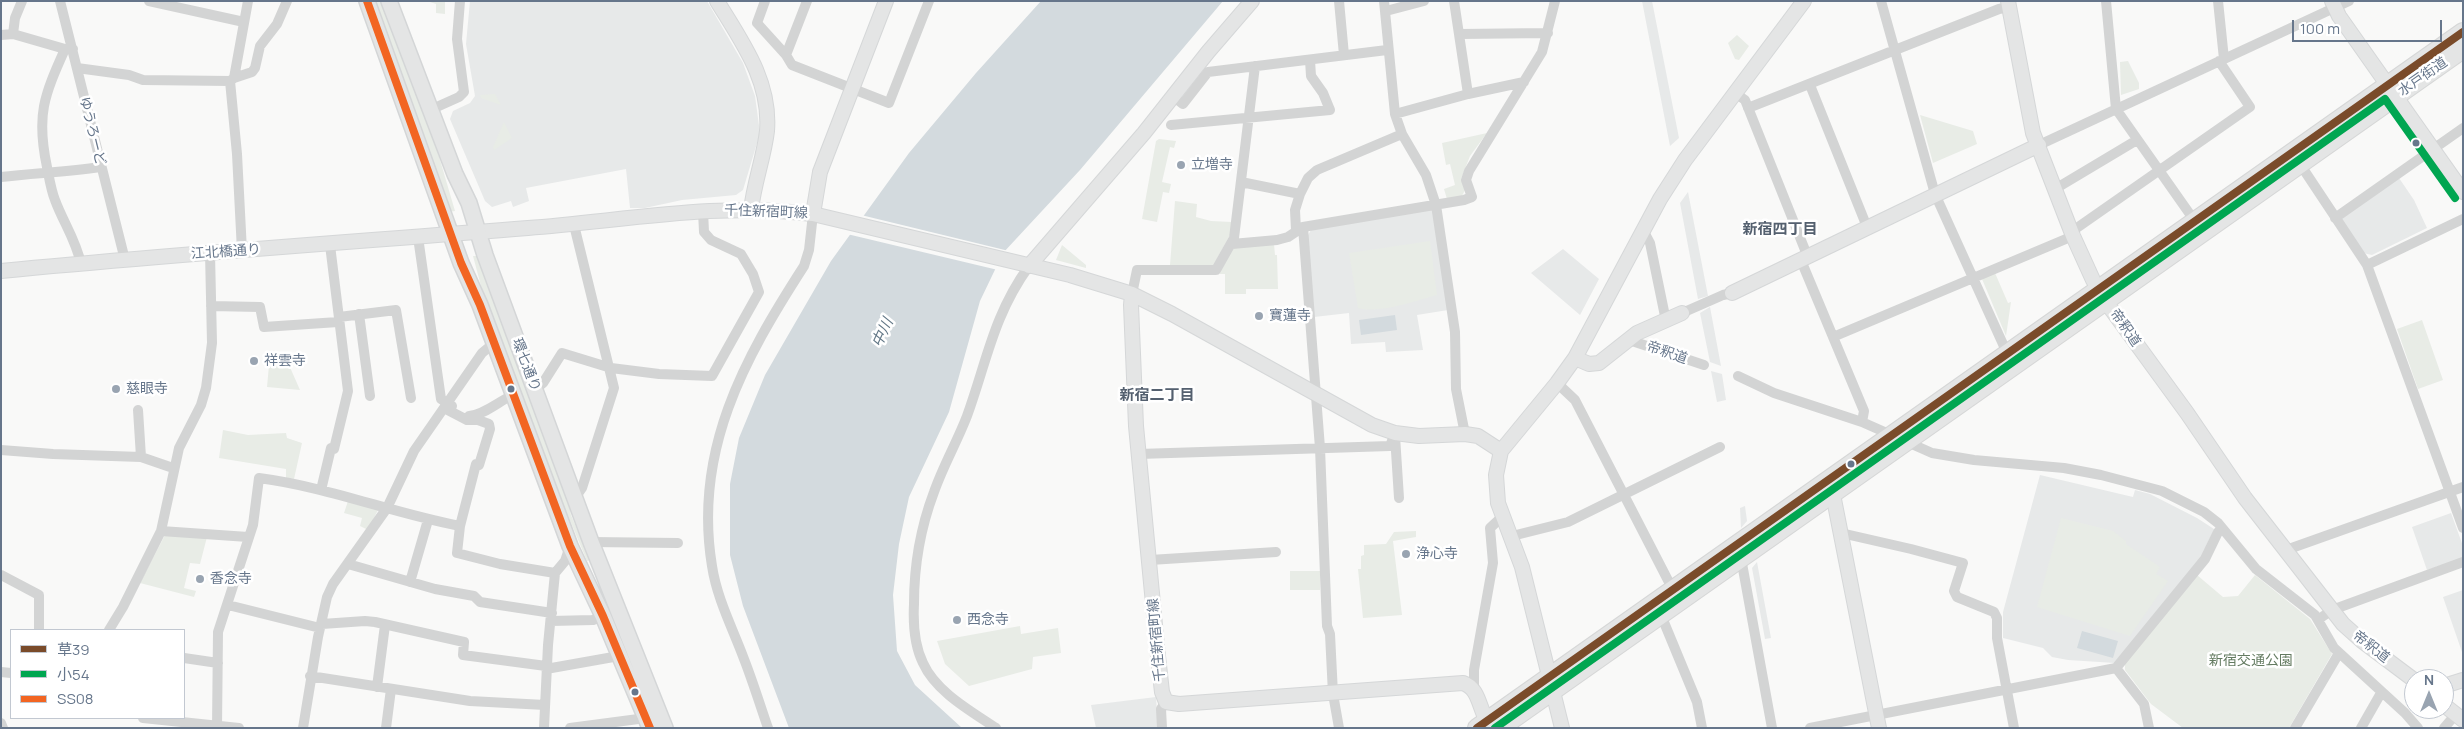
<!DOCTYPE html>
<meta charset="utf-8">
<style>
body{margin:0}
#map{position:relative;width:2464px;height:729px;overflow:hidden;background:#f9f9f8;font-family:Manrope,"Noto Sans JP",sans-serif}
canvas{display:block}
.frame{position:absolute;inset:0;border:2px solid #66768b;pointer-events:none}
.legend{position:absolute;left:10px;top:629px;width:175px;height:90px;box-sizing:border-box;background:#fff;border:1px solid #c2c8d1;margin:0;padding:6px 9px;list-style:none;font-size:15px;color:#66768b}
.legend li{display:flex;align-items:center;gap:10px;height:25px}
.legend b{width:25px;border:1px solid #c2c8d1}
.north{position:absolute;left:2404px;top:669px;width:50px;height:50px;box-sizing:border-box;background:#fff;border:1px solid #c2c8d1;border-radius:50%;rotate:0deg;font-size:14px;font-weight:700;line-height:20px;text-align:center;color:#66768b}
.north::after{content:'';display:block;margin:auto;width:18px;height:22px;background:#99a4b1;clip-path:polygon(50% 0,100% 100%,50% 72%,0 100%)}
.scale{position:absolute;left:2292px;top:20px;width:150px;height:22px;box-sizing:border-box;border:2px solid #66768b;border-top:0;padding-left:6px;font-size:15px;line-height:18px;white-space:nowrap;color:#66768b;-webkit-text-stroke:4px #fff;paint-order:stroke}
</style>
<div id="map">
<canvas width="2464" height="729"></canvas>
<div class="frame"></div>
<ul class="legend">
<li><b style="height:6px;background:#7a4b2a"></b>草39</li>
<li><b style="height:6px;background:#00a651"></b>小54</li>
<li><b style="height:6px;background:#f26522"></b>SS08</li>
</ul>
<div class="north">N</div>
<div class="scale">100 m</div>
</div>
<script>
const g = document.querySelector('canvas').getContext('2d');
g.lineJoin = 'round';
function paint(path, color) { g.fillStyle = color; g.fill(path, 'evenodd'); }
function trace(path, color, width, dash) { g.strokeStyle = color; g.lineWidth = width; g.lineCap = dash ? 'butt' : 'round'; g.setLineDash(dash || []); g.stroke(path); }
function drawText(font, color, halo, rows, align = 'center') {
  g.font = font + ' Manrope,"Noto Sans JP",sans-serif'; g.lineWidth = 5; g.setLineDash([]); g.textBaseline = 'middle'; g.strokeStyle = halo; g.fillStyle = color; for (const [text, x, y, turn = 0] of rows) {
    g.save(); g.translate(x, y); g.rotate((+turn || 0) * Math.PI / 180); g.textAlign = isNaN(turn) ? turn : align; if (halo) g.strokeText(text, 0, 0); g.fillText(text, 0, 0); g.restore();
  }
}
const built = new Path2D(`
 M470,1h237l36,62 12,33 5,37 -17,57 -7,5 -54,5 -37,8h-15l-4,-39 -100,19 3,13 -16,6 -2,-6 -19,6 -7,-6 -35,-82 3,-8 17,-8 5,-7 -9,-52z
 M1642,1h10l27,137 -9,8z
 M2399,178l15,22 13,28 -55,27 -9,-2 -24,-34z
 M1688,192l20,104 -10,3 -18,-96z
 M1429,209l4,2 15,99 -31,5 6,35 -37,2 -1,-10 -34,2 -2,-31 -35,4 -6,-82 3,-5z
 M1563,249l36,30 -19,36 -49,-42z
 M1710,307l11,59 -11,-4 -10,-49z
 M1711,371l11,3 4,26 -9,2z
 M2040,475l93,22 2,-7 15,4 47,24 17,11 -14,30 -85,104 -47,-3 -16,-3 -9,-9 -40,-10v-26z
 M1745,506l2,15 -6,7 -1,-20z
 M2451,513l12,33v12l-36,12 -15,-43z
 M1757,562l14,76 -6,1 -13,-71z
 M2463,590v65l-20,-58z
 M1156,697l2,31h-62l-5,-23z`);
const green = new Path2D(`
 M375,1h8l45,118 27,92 -6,1z
 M427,1h18v13l-9,-1v-9z
 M1737,35l12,11 -10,14 -4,-1 -7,-16z
 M2128,61l11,22v6l-18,6 -1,-33z
 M495,94l6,11 -20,-7 -1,-3z
 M1920,115l53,16 4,13 -44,19z
 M504,122l8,16 -18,12 -1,-3z
 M1487,133l-17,23 -9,23 4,11 -3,6 -15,3 -3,-10 11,-4 -5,-21 -4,1 -4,-22z
 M1159,139l17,2 -2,7 -4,-1 -8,35 9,2 -2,9 -6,-1 -6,30 -15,-3 14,-78z
 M1175,201l22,3 -1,13 15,4 21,1 -1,11 -19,35 -42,-3z
 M1430,241l7,54c-22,6 -58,19 -79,13l-9,-55z
 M1274,244l1,11h2l1,34h-32v5h-21v-20h-6l15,-27z
 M1062,245l24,20v3l-30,-8z
 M473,256h6l89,242 3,17 19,45 -3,1 -55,-131 -12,-40 -39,-104z
 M1995,273l13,30 3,-1 -5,34 -24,-57z
 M2422,320l21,60 -25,9 -21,-60z
 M269,365h20l11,25 -33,-3z
 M223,430l25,5 38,-2 1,5 15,5 -8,36 -8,-1v-9l-67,-11z
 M348,501l30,9 -10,20 -8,-4 2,-8 -18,-5z
 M2061,518l52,13 13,10v3l34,23 -4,7 12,7 -38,55 -93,-29z
 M1416,531v6l-23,4 9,74 -39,3 -5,-49h3v-13l3,-1v-10l22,-1 8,-12z
 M165,535l42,2 -7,27 -10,-1 -6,25 12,3 -2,6 -54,-14z
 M1290,571h30v19h-30z
 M2197,575l26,22 15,-1 17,-21 55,44 22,35 -43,74h-106l-32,-24 -26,-34v-6z
 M1020,626l1,8 37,-6 3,25 -28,4 -1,12 -63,17 -24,-22 -8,-23z`);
const water = new Path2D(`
 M1041,1h182l-143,169 -77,83 -23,48 -31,111 -40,85 -10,47 -6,51 4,56 18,34 47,43h-173l-46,-122 -13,-51v-71l9,-46 26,-63 66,-114 78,-108 67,-80z
 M1395,315l2,15 -36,5 -2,-15z
 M2082,631l36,10 -5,17 -36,-10z`);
const pier = new Path2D(`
 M861,215l148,36 -11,19 -151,-36z`);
const street = new Path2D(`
 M60,1l65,259
 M149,1l95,21
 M765,1l-8,22 29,32 6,10 97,38 40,-102
 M1339,1l5,54
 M1384,1l11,113 7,20 24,41 10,30 19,127 1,57 9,45
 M1454,1l14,93
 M1881,1l54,193 72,159
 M2106,1l10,108 78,111
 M2218,1l6,58
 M1386,11l38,-10
 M13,34l2,-16 7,-17
 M1460,34l88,-1
 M1,35l12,-1 52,15
 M73,49h-8c-21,47 -29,66 -18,118 2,10 4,23 8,33 8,22 21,40 26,64
 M786,55l21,-54
 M77,68l52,7 14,5 87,1
 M234,78l18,-6 3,-4 5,-22 17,-22 10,-23
 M1810,85l57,142
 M1735,93l10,7 62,155
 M1173,96l10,8 25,-32 179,-22
 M1748,108l251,-99 10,-2
 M430,110l29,-13 5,-5 -7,-53 3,-38
 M1395,114l73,-20 56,-12
 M1171,125l159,-15 -7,-17 -12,-17 -1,-16
 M2039,145l310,-144
 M2300,164l67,101 96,263
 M1,177c33,-4 66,-5 99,-10
 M1241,182l59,12 -5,16 1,20
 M2055,189l82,-49
 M1300,194l8,-16 9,-8 85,-36
 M2335,218l128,-90
 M574,225l40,163 -32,100 -7,10
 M1303,227l17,221 7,178 3,8 3,60 6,34
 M1643,230l7,13 16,78
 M2071,232l179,-125 -31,-46
 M418,237l23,162 11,7
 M1232,244l45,-4 11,-3 15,-10 161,-27 8,-3 -6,-17 3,-9 73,-119 13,-51
 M330,245l18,146 -14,58
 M242,251l-5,-97 -7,-73 4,-3 14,-77
 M1800,258l64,153 -2,11
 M2367,265l96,-46
 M1132,294l5,-24h79l18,-32 21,-172
 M211,306l49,1 4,20 74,-5
 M1682,313l41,-18 9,-2
 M359,314l11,82
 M339,317l57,-7 15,88
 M1833,337l240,-101
 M1629,340l75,25
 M1738,376l36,17 88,29 70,31 42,7 90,8 37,7 61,16 42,21 14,11 38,46 59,46 19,33 71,65 13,15
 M1557,383l18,17 98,190
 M536,389l7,-6 19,-30 49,15 48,6 53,2 47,-84 -6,-18 -12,-20 -30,-14 -7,-8 -1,-21
 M444,408l23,12h11l11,4 1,5 -11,36 -3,-1 -16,62 -3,27 43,11 55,9
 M138,410l3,47
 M469,416c15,-1 30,-15 44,-21
 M1395,436l4,62
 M1,450l52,4 88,3 32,11
 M1139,454l251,-8 5,-13
 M321,490l10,-42
 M161,531l87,6
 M1841,533l70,16 52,14 -9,28 3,6 37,15 3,6v20l17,90
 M1512,536l56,-14 152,-75
 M591,542l87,1
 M2286,550l177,-63
 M1739,555l2,3 31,170
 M1150,560l126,-8
 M348,564l87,25 39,7 6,6 72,11
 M1,575l38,20v35
 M410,582l18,-62
 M228,605l92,23
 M1661,615l36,87 5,26
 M2319,619l13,-9 131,-48
 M551,621l42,-1 10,-4
 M322,624l43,-3 10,1 89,20 -1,13 83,11
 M109,630l14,-23 38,-76 18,-83 22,-43 5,-17 6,-45 -2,-90
 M184,658l34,5
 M2116,668l28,36 5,24
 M546,669l73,-13
 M1,672l10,1
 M310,676l160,25 75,4
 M377,687l8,-62
 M1474,691v-21l19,-107 -3,-35 13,-12
 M143,718l96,10
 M1,723l2,5
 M217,728l1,-96 35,-107 6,-47c69,9 133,35 201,48
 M303,728l15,-91 9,-40 6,-13 54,-76 27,-57 68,-98 12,-10
 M386,728l5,-39
 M544,728l4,-83 7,-72 10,-12 5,-15
 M570,728l76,-10
 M768,728c-8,-23 -15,-46 -24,-69 -11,-30 -27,-60 -32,-93 -19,-115 32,-207 92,-300l5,-16 4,-36
 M996,728c-25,-17 -60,-36 -73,-65 -9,-18 -10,-39 -9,-59 0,-39 6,-75 20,-112 9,-26 23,-50 33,-76 20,-55 26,-100 62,-150
 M1162,728l-1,-19 5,-7
 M1810,728l306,-60 89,-109 13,-27 5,-3
 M2295,728l44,-75
 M2361,728l20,-35
 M2444,728l12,-14`);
const secondary = new Path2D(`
 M717,1c25,41 54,80 50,130 -3,26 -13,52 -16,79
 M2008,1l25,132 40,103 20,44 13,22 81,111 58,85 98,126 19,17 52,39
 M2332,1l7,15 124,176
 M813,214l7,-42 66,-171
 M1029,266l115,-133 64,-81 44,-51
 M1,271c175,-17 351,-29 527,-43 94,-7 190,-26 285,-14l257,61 62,19 40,20 200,111 23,8 24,3 46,-2 13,2 23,15
 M1732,293l307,-148
 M1132,294l-1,11 5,121 22,230 4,36 4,10 13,2 284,-21c16,5 16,25 24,38
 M1575,358l14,6 10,-1 38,-30 45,-20
 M1831,484l48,244
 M2444,686l19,-6
 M2444,705l19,15
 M1562,728l-40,-161 -24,-64 -2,-28 5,-24 56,-68 18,-25 85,-159 25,-39 119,-159`);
const primary = new Path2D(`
 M367,1l94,262 19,42 90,241 33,70 47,112
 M389,1l66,173 14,29 16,52 106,287 74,186`);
const highway = new Path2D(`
 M1477,728l986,-696
 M1500,728l963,-679`);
const bus1 = new Path2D(`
 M1477,728l986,-696`);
const bus2 = new Path2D(`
 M1495,728l890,-629 70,99`);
const bus3 = new Path2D(`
 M367,1l94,262 19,42 90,241 33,70 47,112`);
const markers = [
 [2416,143,4.5,"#66768b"],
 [1181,165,5,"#99a4b1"],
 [1259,316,5,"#99a4b1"],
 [254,361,5,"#99a4b1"],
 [116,389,5,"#99a4b1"],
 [511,389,4.5,"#66768b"],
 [1851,464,4.5,"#66768b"],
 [1406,554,5,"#99a4b1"],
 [200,579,5,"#99a4b1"],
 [957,620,5,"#99a4b1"],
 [635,692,4.5,"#66768b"]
];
const streetNames = [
 ["水戸街道",2423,77,-35],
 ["ゆうろーど",92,131,76],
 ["千住新宿町線",766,212,2],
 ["江北橋通り",226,252,-4],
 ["帝釈道",2125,328,55],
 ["帝釈道",1667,353,19],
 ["環七通り",526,365,69],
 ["千住新宿町線",1157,640,-95],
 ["帝釈道",2371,647,38]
];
const poiNames = [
 ["立増寺",1191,165],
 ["寶蓮寺",1269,316],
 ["祥雲寺",264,361],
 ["慈眼寺",126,389],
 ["浄心寺",1416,554],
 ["香念寺",210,579],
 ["西念寺",967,620]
];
const parkNames = [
 ["新宿交通公園",2251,661]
];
const neighbourhoodNames = [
 ["新宿四丁目",1780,230],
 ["新宿二丁目",1157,396]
];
const waterNames = [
 ["中川",883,333,-65]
];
paint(built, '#e7e9e9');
paint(green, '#e8ece6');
paint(water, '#d3dade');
paint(pier, '#f9f9f8');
trace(secondary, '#d5d7d8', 16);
trace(primary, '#d4d6d7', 18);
trace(highway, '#d6d7d7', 20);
trace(street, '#d3d4d4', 10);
trace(secondary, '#e4e5e5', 14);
trace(primary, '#e4e5e5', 15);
trace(highway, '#e4e5e5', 18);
trace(bus1, '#7a4b2a', 8);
trace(bus2, '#00a651', 8);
trace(bus3, '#f26522', 8);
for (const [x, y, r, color] of markers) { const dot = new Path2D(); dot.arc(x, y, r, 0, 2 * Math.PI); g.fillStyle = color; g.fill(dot); trace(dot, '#fff', 2); }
drawText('14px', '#66768b', '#fff', streetNames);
drawText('14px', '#66768b', '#fff', poiNames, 'left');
drawText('14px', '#647b61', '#fff', parkNames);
drawText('bold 15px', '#54606f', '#fff', neighbourhoodNames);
drawText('italic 15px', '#627786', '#fff', waterNames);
</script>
